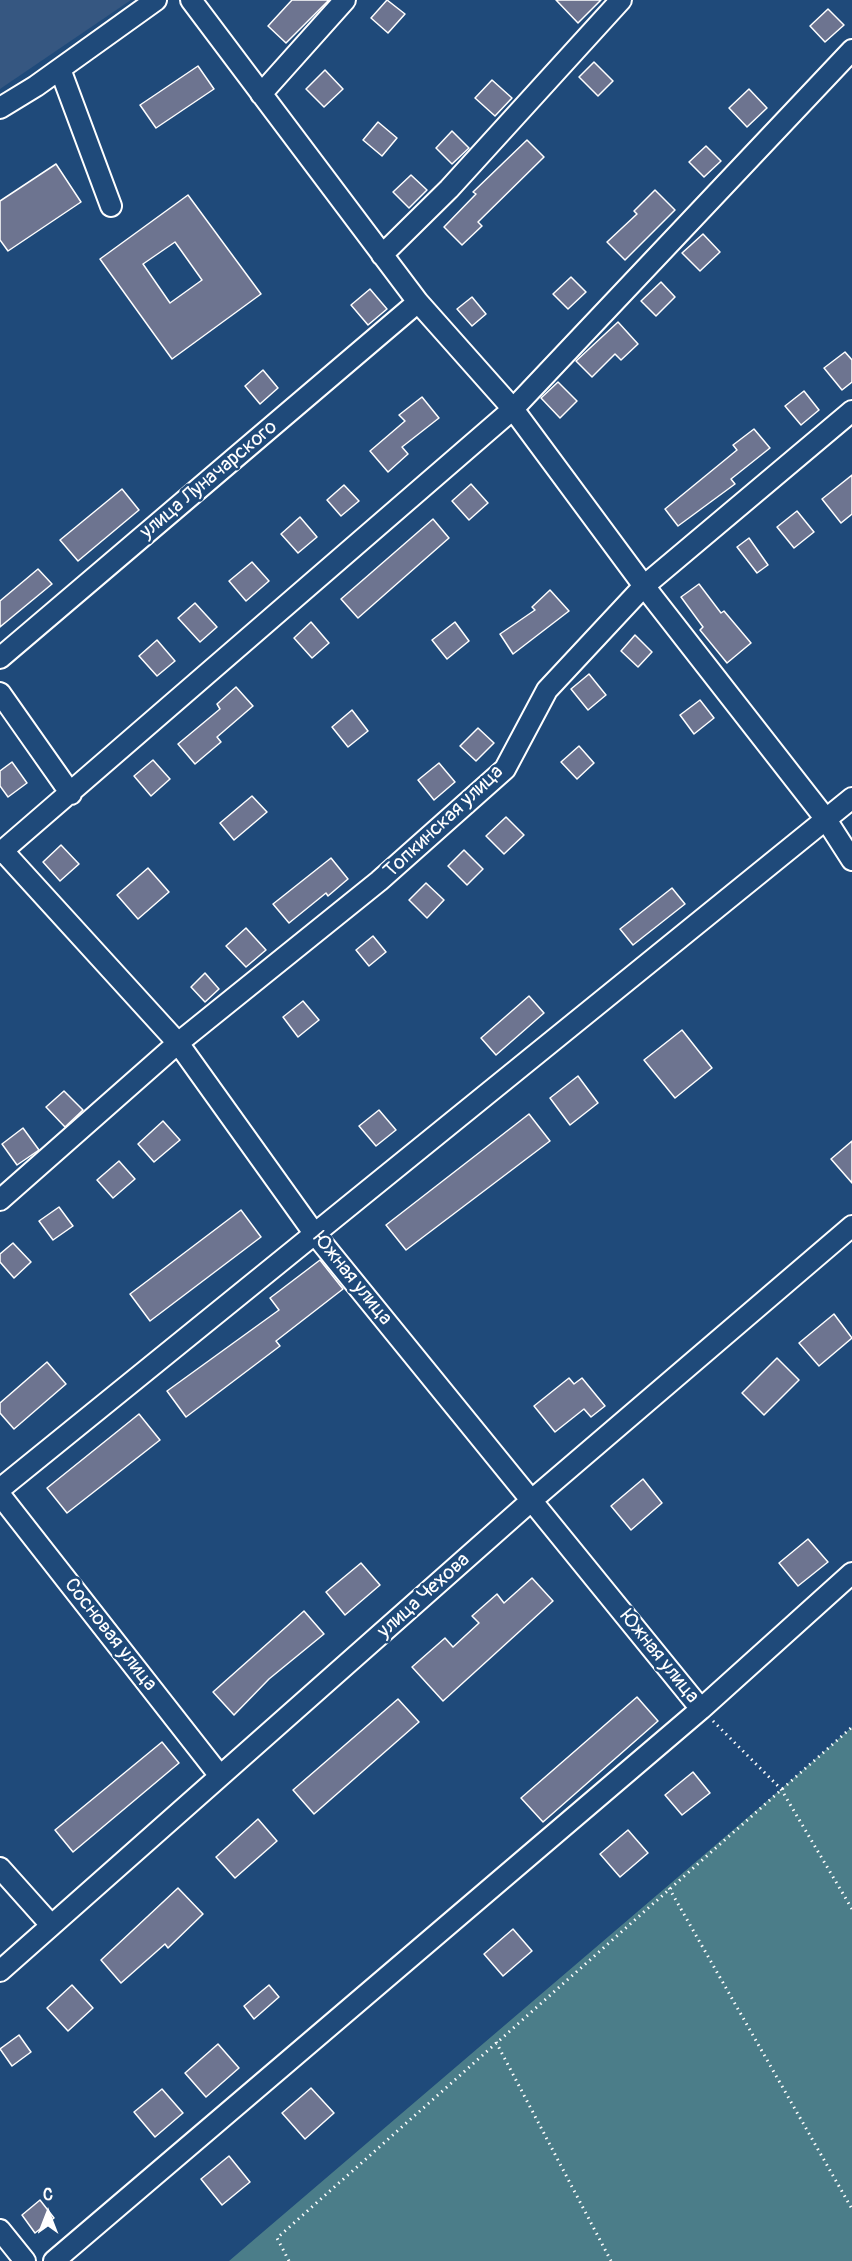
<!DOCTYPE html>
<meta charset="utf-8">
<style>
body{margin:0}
#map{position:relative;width:852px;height:2261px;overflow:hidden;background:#1f4a7a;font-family:Pangolin,sans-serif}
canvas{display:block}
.north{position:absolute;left:18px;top:2183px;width:60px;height:60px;-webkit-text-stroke:4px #1f4a7a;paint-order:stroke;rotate:0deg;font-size:16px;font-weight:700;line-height:24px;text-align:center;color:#fff}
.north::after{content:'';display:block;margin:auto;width:21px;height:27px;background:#fff;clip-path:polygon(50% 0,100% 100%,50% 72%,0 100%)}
</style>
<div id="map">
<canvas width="852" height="2261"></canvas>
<div class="north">С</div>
</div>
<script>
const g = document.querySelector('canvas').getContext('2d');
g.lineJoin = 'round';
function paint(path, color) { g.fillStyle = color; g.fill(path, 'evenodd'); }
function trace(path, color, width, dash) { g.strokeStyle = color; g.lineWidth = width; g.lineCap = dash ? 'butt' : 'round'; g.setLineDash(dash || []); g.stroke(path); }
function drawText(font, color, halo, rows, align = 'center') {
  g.font = font + ' Pangolin,sans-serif'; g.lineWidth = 5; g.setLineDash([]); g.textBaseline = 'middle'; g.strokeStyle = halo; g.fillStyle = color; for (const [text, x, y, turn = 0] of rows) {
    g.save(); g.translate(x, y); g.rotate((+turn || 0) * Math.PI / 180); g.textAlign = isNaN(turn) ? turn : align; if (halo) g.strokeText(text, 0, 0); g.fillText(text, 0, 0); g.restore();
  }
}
const built = new Path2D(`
 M0,0h131l-131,89z`);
const green = new Path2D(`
 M852,1727v534h-623l552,-472z`);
const building = new Path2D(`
 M292,0h37l-43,43 -18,-17z
 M387,0l18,14 -17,19 -17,-15z
 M556,0h45l-23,23z
 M828,9l16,16 -19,17 -15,-16z
 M594,62l19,19 -15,15 -19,-19z
 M198,66l16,23 -58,39 -16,-23z
 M325,70l18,19 -19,18 -18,-18z
 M492,80l20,18 -17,18 -20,-18z
 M749,89l18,19 -20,19 -18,-19z
 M378,122l19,16 -15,18 -19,-16z
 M452,131l17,17 -17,16 -16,-16z
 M527,140l17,17 -66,65 4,4 -20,19 -18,-18 32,-33 -3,-2z
 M706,146l15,15 -17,16 -15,-15z
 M56,164l25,38 -73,49 -8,-11v-39z
 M411,175l16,15 -18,18 -16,-16z
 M655,190l20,20 -50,50 -18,-18 30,-28 -3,-3z
 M188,195l73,99 -89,65 -72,-100zM175,242l27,38 -32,23 -27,-39z
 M703,234l17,18 -20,19 -18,-18z
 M571,277l15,15 -18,17 -15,-15z
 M661,282l14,15 -19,19 -15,-15z
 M370,289l17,20 -19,16 -17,-20z
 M472,297l14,17 -14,12 -15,-17z
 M618,322l20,22 -17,16 -6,-6 -23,23 -16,-16z
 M845,352l7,8v22l-10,8 -18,-22z
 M263,370l15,18 -18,16 -15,-18z
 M558,382l19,19 -17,17 -19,-20z
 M804,391l15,19 -18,15 -16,-19z
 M422,397l17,21 -37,29 6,7 -20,18 -18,-21 35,-30 -6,-6z
 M754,429l16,19 -39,31 4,5 -57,42 -13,-17 72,-59 -4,-5z
 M852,475v39l-11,9 -19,-24z
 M471,484l17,19 -19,17 -17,-19z
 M344,485l15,16 -18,15 -14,-16z
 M122,489l17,21 -61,51 -18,-21z
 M797,511l17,21 -20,16 -17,-21z
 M300,517l17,20 -19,16 -17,-19z
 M433,519l16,19 -91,80 -17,-19z
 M749,538l19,27 -11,8 -20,-26z
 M252,562l17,19 -23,20 -17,-20z
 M38,569l14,15 -52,43v-26z
 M699,584l22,29 3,-2 27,32 -24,20 -27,-33 3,-3 -22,-30z
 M550,590l19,21 -56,43 -13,-20 35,-24 -3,-3z
 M195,603l22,24 -17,15 -22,-24z
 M311,622l18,21 -17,15 -18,-20z
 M455,622l14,19 -22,18 -15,-19z
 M635,635l17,17 -14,15 -17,-16z
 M157,640l18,21 -18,15 -18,-20z
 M589,674l17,21 -18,15 -17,-21z
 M236,687l17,19 -36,31 4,5 -26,22 -17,-20 42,-35 -3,-5z
 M700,700l14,18 -20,16 -14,-19z
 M352,710l16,21 -20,16 -16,-20z
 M478,728l16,15 -18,18 -16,-15z
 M579,746l15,17 -17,16 -16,-17z
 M153,760l17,19 -19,17 -17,-20z
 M12,762l15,21 -19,14 -8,-11v-15z
 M439,763l16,19 -21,18 -16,-20z
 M252,796l15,16 -33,28 -14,-17z
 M506,817l18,18 -20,19 -18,-18z
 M61,845l18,19 -19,17 -17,-19z
 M464,850l19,19 -16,16 -19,-19z
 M331,858l17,21 -20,17 -2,-3 -37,30 -16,-19z
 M148,868l21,24 -31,27 -21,-24z
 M426,883l18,17 -17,18 -18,-18z
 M672,888l13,16 -52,41 -13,-16z
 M246,928l20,22 -20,17 -20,-21z
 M373,936l13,16 -17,14 -13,-16z
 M205,973l14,16 -14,13 -14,-15z
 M529,996l15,17 -48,42 -15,-17z
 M303,1001l16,19 -21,17 -15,-20z
 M682,1030l30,38 -37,30 -31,-38z
 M578,1076l20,27 -28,22 -20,-27z
 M64,1091l19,19 -18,17 -19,-20z
 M379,1110l17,20 -20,16 -17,-20z
 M529,1114l21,27 -144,109 -20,-25z
 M163,1121l17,19 -26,22 -16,-18z
 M23,1128l16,22 -22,15 -15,-21z
 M852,1141v42l-21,-24z
 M119,1161l16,18 -22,19 -16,-18z
 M59,1207l14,19 -20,14 -14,-19z
 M241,1210l20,27 -111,84 -20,-27z
 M13,1243l18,19 -17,16 -14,-16v-8z
 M320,1260l23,29 -67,52 4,5 -94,71 -19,-26 112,-81 -9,-12z
 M834,1314l18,24 -33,28 -20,-23z
 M777,1358l22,22 -35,35 -22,-22z
 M47,1362l19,22 -52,45 -14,-16v-10z
 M569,1378l5,6 8,-6 23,28 -14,11 -7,-8 -29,23 -21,-26z
 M139,1414l21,26 -93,73 -20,-25z
 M643,1479l19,24 -31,27 -20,-24z
 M808,1539l20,23 -30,24 -19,-23z
 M361,1563l19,22 -35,30 -19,-23z
 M532,1578l21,23 -110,100 -31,-34 33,-29 8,9 26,-24 -7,-7 25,-22 7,9z
 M304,1611l20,23 -55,45 -35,36 -21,-23z
 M637,1697l21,24 -115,101 -22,-24z
 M398,1699l21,23 -105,92 -21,-24z
 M162,1742l17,21 -106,89 -18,-22z
 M693,1772l17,21 -28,22 -17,-20z
 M258,1819l19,22 -42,37 -19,-21z
 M628,1830l20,23 -28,24 -20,-23z
 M178,1888l25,26 -35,34 -3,-4 -44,39 -20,-23z
 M513,1929l19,22 -29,25 -19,-22z
 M72,1985l21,23 -25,23 -21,-23z
 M269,1985l10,12 -25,22 -10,-13z
 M19,2035l12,17 -19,14 -12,-17z
 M218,2044l21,24 -33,29 -21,-24z
 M311,2088l23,25 -29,26 -23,-26z
 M162,2089l21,24 -28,24 -21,-25z
 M229,2156l21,26 -28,23 -21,-26z
 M40,2200l14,18 -19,15 -13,-18z`);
const path = new Path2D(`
 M713,1721l68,68 71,120
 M669,1888l183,321
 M496,2042l115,219
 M289,2261l-12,-23 575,-511`);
const minor = new Path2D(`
 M191,0l227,302 95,107 131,177 181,232 27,42
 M60,69l51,137
 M261,94l84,-94
 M0,108l36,-22 120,-86
 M382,255l67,-66 172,-189
 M0,658l418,-356
 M0,693l71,101
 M3,851l175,192 136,190 387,476
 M0,853l513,-444 339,-359
 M0,1200l178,-157 201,-162 126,-112 42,-79 97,-104 208,-175
 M0,1489l852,-691
 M0,1495l220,281
 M0,1868l51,57
 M0,1971l532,-471 320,-274
 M0,2230l25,31
 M54,2261l647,-552 151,-136`);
const streetNames = [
 ["улица Луначарского",209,480,-40],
 ["Топкинская улица",444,822,-43],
 ["Южная улица",352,1279,51],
 ["улица Чехова",424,1596,-42],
 ["Сосновая улица",110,1635,52],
 ["Южная улица",659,1657,51]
];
paint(built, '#365781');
paint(green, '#4b7d89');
paint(building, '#6d7490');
trace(building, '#fff', 1.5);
trace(minor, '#fff', 24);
trace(path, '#fff', 3, [1.5, 4.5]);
trace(minor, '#1f4a7a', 20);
drawText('20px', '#fff', '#1f4a7a', streetNames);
</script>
